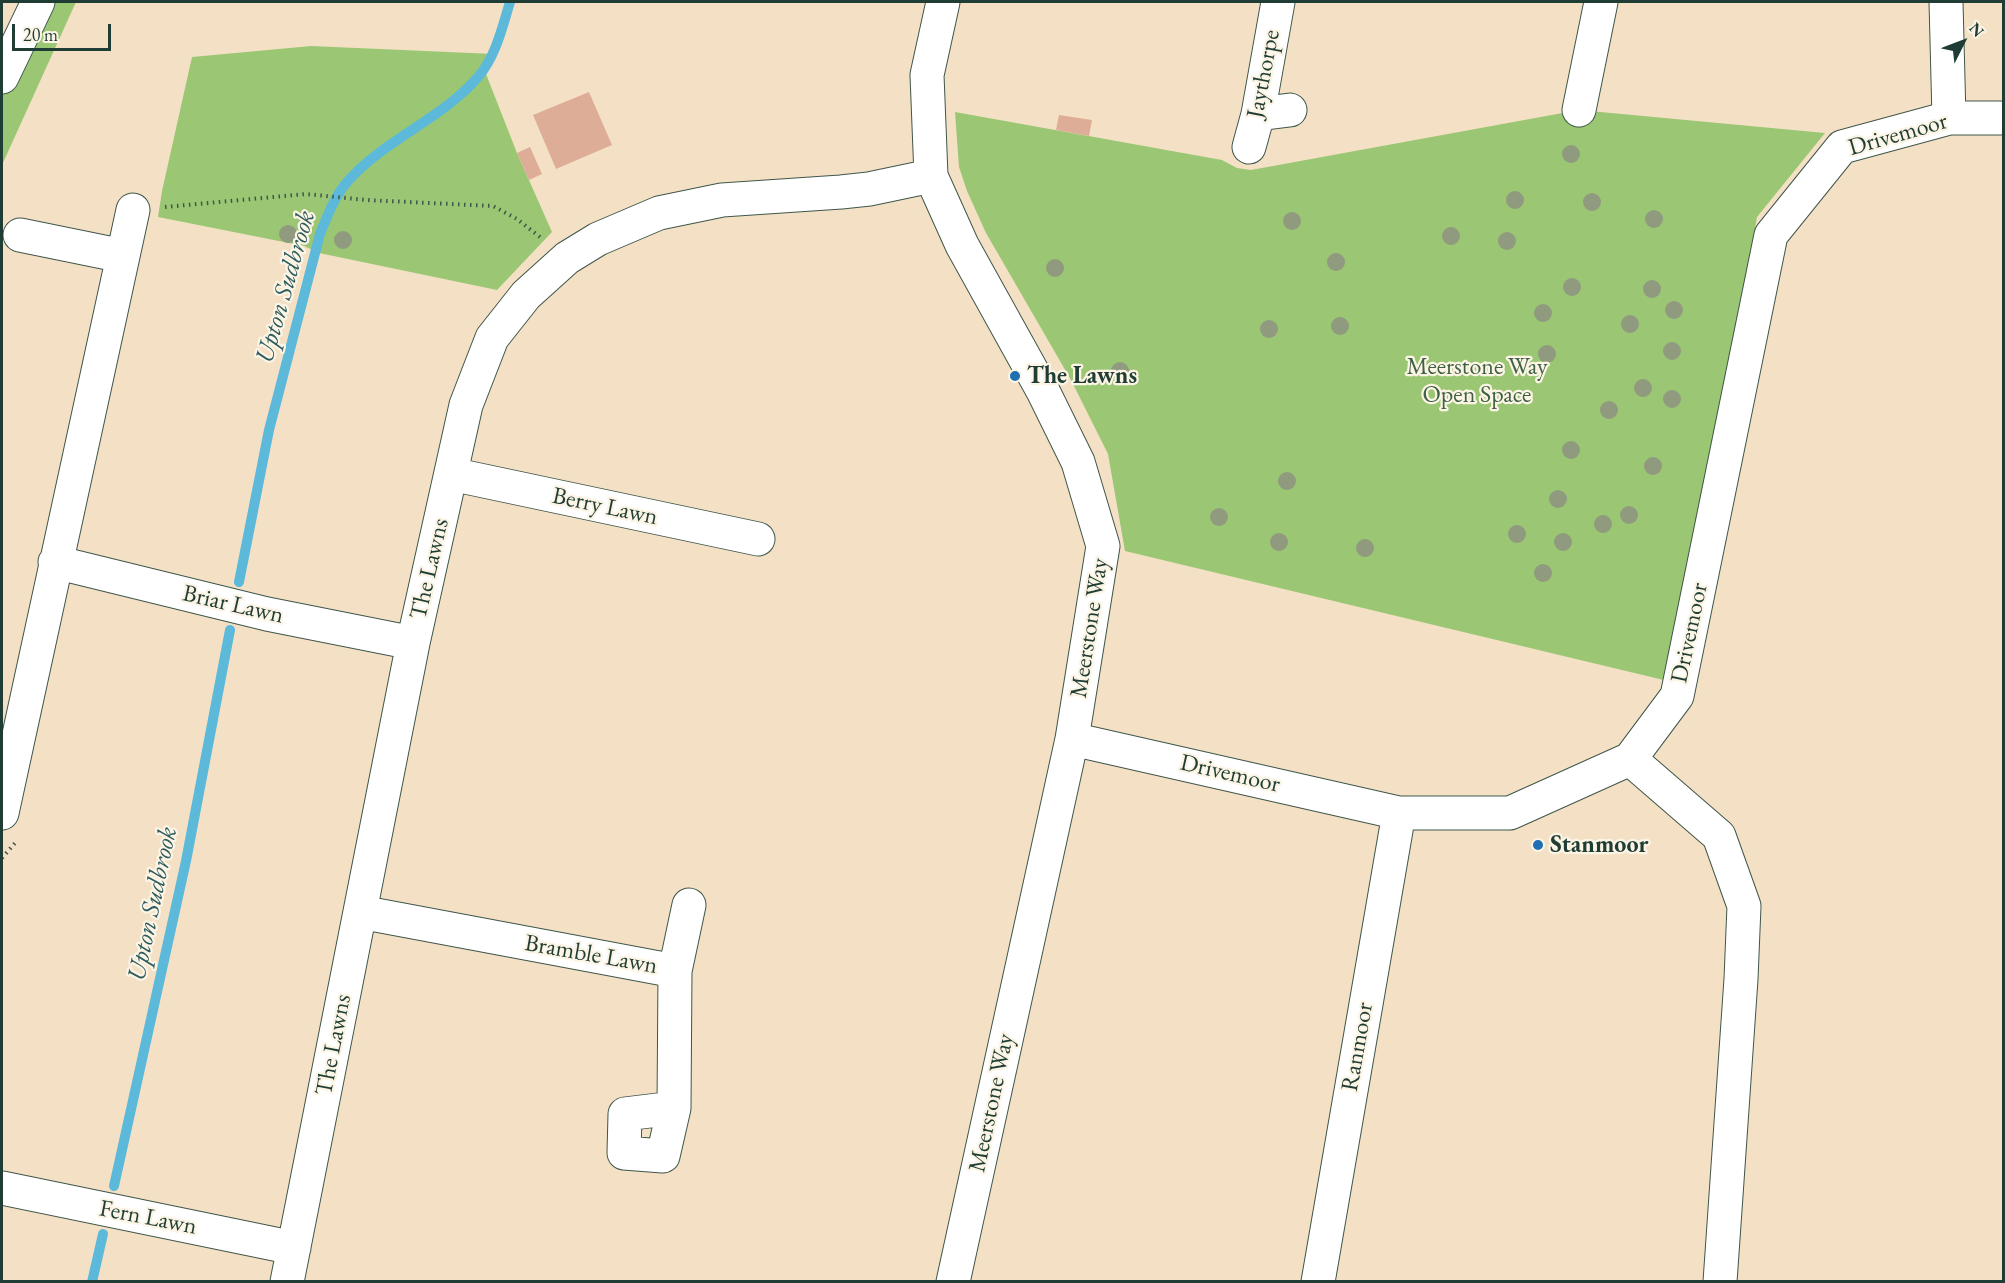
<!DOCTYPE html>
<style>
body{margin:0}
#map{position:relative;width:2005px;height:1283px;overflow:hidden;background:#f4e1c5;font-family:"EB Garamond",serif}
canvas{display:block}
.frame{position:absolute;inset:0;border:3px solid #1f3d34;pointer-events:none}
.north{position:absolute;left:1933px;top:12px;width:60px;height:60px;-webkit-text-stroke:4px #fcf5e5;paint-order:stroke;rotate:48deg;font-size:16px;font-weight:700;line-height:24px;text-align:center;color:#1f3d34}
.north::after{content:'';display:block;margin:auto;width:21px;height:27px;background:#1f3d34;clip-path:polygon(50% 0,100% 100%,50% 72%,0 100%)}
.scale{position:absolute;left:12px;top:24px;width:99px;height:27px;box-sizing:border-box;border:3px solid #1f3d34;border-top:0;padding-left:8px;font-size:18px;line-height:21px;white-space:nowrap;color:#1f3d34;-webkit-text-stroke:4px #fcf5e5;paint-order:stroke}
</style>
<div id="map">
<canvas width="2005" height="1283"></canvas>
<div class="frame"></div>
<div class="north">N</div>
<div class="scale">20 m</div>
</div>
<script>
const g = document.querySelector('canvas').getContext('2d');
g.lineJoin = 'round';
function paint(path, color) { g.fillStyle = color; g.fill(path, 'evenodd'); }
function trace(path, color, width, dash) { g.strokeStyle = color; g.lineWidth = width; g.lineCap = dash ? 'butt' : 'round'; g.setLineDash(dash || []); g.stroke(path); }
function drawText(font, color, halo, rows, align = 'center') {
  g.font = font + ' "EB Garamond",serif'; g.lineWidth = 4.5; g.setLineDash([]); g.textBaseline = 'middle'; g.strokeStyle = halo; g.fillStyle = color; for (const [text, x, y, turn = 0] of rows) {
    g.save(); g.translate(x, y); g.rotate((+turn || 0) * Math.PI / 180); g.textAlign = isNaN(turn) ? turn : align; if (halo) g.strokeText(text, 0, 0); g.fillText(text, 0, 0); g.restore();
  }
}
const green = new Path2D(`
 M38,2h38l-74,163v-88z
 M311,46l183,8 -8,20 31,79 35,79 -55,58 -178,-37 -15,-7 -146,-29 4,-26 30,-134z
 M1579,110l246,23 -68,84 -85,465 -547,-131 -17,-97 -37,-74 -85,-147 -19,-42 -8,-24 -4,-55 267,48 15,8 14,2z`);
const stream = new Path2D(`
 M239,582l30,-152 51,-196c7,-17 15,-39 28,-53 37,-42 93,-61 130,-104 18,-21 24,-49 32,-75
 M114,1186l72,-325 44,-231
 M92,1282l11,-48`);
const building = new Path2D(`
 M589,92l23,53 -56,24 -23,-54z
 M1059,115l33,5 -3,16 -33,-6z
 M530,147l12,27 -13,6 -12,-27z`);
const path = new Path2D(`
 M165,207l141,-13 60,6 127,6 24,13 23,18
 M2,858l13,-15`);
const minor = new Path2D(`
 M943,2l-16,73 4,101 31,69 81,146 35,71 25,84 -31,193 -119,543
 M1946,2l3,116
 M1579,110l22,-108
 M1258,114l32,-4
 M1249,147l9,-33 20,-112
 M20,235l103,21
 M451,474l307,65
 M55,562l212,52 146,29
 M1072,739l327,74h111l120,-54 47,-63 94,-461 71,-88 107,-29h55
 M1630,759l89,77 25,70 -3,73 -21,303
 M2,813l131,-603
 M360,912l315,59 -1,137 -11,48 -39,-3 1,-39 49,-6
 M675,971l14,-66
 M2,1188l292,60
 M287,1282l126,-639 53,-238 26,-67 34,-43 41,-37 31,-19 61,-26 63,-13 119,-8 28,-3 62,-13
 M1318,1282l81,-469`);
const secondary = new Path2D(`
 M2,77l36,-75`);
const trees = [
 [1571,154],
 [1515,200],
 [1592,202],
 [1654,219],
 [1292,221],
 [288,234],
 [1451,236],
 [343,240],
 [1507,241],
 [1336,262],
 [1055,268],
 [1572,287],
 [1652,289],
 [1674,310],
 [1543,313],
 [1630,324],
 [1340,326],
 [1269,329],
 [1672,351],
 [1547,354],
 [1120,371],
 [1643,388],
 [1672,399],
 [1609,410],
 [1571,450],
 [1653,466],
 [1287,481],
 [1558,499],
 [1629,515],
 [1219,517],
 [1603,524],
 [1517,534],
 [1279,542],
 [1563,542],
 [1365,548],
 [1543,573]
];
const markers = [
 [1015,376,6,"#1f6fb2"],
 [1538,845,6,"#1f6fb2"]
];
const streetNames = [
 ["Jaythorpe",1264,74,-79],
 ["Drivemoor",1898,135,-16],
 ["Berry Lawn",605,507,12],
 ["The Lawns",430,569,-77],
 ["Briar Lawn",233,605,13],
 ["Meerstone Way",1090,628,-81],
 ["Drivemoor",1690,633,-78],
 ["Drivemoor",1230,774,13],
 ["Bramble Lawn",591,955,10],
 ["The Lawns",334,1045,-79],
 ["Ranmoor",1358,1047,-80],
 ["Meerstone Way",992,1103,-78],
 ["Fern Lawn",148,1218,11]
];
const parkNames = [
 ["Meerstone Way",1477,367],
 ["Open Space",1477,395]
];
const poiNames = [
 ["The Lawns",1027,376],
 ["Stanmoor",1550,845]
];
const waterNames = [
 ["Upton Sudbrook",286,287,-74],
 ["Upton Sudbrook",153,904,-78]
];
paint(green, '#9bc774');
trace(stream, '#5cb9da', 10);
paint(building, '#dead97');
trace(minor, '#3f564a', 35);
trace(secondary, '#3f564a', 35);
trace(path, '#3f564a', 4, [1.5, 4.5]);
trace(minor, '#fff', 33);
trace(secondary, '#fff', 33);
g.fillStyle = '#909a7e';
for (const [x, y] of trees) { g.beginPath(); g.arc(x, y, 9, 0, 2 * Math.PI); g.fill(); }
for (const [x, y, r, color] of markers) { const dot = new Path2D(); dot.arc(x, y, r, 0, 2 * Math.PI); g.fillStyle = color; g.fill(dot); trace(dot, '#fcf5e5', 2); }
drawText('24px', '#1f3d34', '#fcf5e5', streetNames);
drawText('24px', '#3e6044', '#fcf5e5', parkNames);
drawText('bold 24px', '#1f3d34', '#fcf5e5', poiNames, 'left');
drawText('italic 26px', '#2e5c5e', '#fcf5e5', waterNames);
</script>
